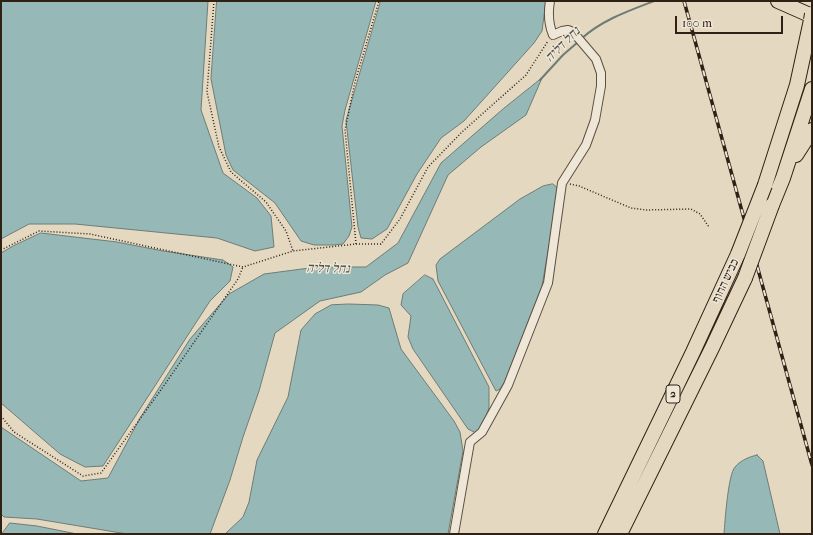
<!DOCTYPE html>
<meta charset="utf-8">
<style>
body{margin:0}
#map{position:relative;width:813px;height:535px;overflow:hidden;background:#e5d8c0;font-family:"IM FELL French Canon",serif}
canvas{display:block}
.frame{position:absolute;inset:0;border:2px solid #302115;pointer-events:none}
.scale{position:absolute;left:675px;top:16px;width:108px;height:18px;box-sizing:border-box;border:2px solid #302115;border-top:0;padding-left:5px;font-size:12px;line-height:14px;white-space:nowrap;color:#302115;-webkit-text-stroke:3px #eee6d6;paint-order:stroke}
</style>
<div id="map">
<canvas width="813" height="535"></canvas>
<div class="frame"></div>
<div class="scale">100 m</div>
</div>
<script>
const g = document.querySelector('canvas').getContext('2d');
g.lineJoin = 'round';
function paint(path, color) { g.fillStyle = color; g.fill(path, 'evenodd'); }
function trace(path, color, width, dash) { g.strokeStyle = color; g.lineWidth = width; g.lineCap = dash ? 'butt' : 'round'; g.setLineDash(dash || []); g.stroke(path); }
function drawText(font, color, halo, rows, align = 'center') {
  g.font = font + ' "IM FELL French Canon","Frank Ruhl Libre",serif'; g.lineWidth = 3; g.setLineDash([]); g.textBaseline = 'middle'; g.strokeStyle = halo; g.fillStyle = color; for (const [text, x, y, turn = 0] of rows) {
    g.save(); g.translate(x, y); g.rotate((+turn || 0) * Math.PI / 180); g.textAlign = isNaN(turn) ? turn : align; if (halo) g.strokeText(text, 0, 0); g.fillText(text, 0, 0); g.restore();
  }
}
const water = new Path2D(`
 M1,1h207l-7,109 22,63 34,25 14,18 3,31 -19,4 -38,-13 -142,-14h-46l-28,15z
 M217,1h159l-31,109 -3,16 10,101 -3,9 -6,8 -9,1h-20l-13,-4 -26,-38 -42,-33 -7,-15 -15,-76z
 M381,1h165l-4,30 -8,12 -70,78 -23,17 -24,36 -30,55 -15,10 -11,-1 -3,-11 -12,-106z
 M542,78l-16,37 -45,32 -33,28 -40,88 -23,12 -24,17 -41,9 -45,32 -16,58 -16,46 -13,43 -20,54h-83l-90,-15 -33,-2 -3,-3v-87l80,54 27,-3 32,-60 50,-79 39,-45 35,-20 53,-7h49l32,-24 43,-80 62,-54z
 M553,184l6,5 -17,97 -38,97 -4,6 -4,2 -58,-110 -2,-16 4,-6 80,-60 23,-13z
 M41,233l76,9 46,9 60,9 10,7 -3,14 -20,20 -107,165 -18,1 -25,-13 -59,-51v-150l12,-7z
 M425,275l8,4 56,108v21l-6,16 -7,9 -8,-4 -55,-80 -5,-12 3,-21 -10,-11 2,-11z
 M349,304l29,1 11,3 12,41 53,72 6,11 3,19 -15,83h-223l18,-17 6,-15 8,-42 31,-63 13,-67 14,-16 16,-9z
 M757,455l6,6 17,73h-56c1,-13 4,-59 11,-67 6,-7 14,-10 22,-12z
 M10,523l27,3 40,8h-75z`);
const stream = new Path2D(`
 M581,39c21,-19 47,-28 73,-38
 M540,80l23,-25 15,-13`);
const path = new Path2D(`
 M214,1l-7,91 12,55 12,25 35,30 20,29 7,20
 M570,184l9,2 52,22 15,2 45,-1 9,5 9,13
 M356,244l-11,-114 10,-48 24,-81
 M1,250l38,-19 51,3 153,33 50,-16 63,-7h25l19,-25 28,-52 34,-35 64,-57 22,-34
 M1,416l13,16 69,44 18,-3 62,-86 75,-108 5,-12`);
const street = new Path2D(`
 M454,534l16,-92 12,-10 26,-47 40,-102 14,-100 24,-38 9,-25 6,-34v-13l-5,-14 -23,-27 -5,-2 -6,1 -9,4c-5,-12 -5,-22 -3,-34`);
const highway = new Path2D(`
 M778,1l34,15
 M796,155l16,-25
 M765,185l32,-100 14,-65
 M772,205l11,-27 29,-89
 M605,534l88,-182 45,-98
 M620,534l92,-186 33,-70`);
const rail = new Path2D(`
 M684,1l128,464`);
const highwayBridge = new Path2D(`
 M811,20l1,-6
 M738,254l27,-69
 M745,278l27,-73`);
const shields = [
 [673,394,14]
];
const shieldNames = [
 ["2",673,394]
];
const streetNames = [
 ["כביש החוף",726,281,-65]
];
const waterNames = [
 ["נחל דליה",563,45,-45],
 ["נחל דליה",328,269,1]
];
paint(water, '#96b9b7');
trace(water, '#6d7c76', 1);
trace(stream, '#6d7c76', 2);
trace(street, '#5d4f40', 10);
trace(highway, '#302115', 16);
trace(path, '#302115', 1.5, [1, 2]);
trace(street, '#eee6d6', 8);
trace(highway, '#e5d8c0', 14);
trace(rail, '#302115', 3.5);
trace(rail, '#eee6d6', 2, [6]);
trace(highwayBridge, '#302115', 16, []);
trace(highwayBridge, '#e5d8c0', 14);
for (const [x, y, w] of shields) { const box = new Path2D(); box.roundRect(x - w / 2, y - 9, w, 18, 3); g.fillStyle = '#eee6d6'; g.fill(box); trace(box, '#302115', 1); }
drawText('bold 11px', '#302115', null, shieldNames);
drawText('12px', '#302115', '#eee6d6', streetNames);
drawText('italic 13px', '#4f4f46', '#eee6d6', waterNames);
</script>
